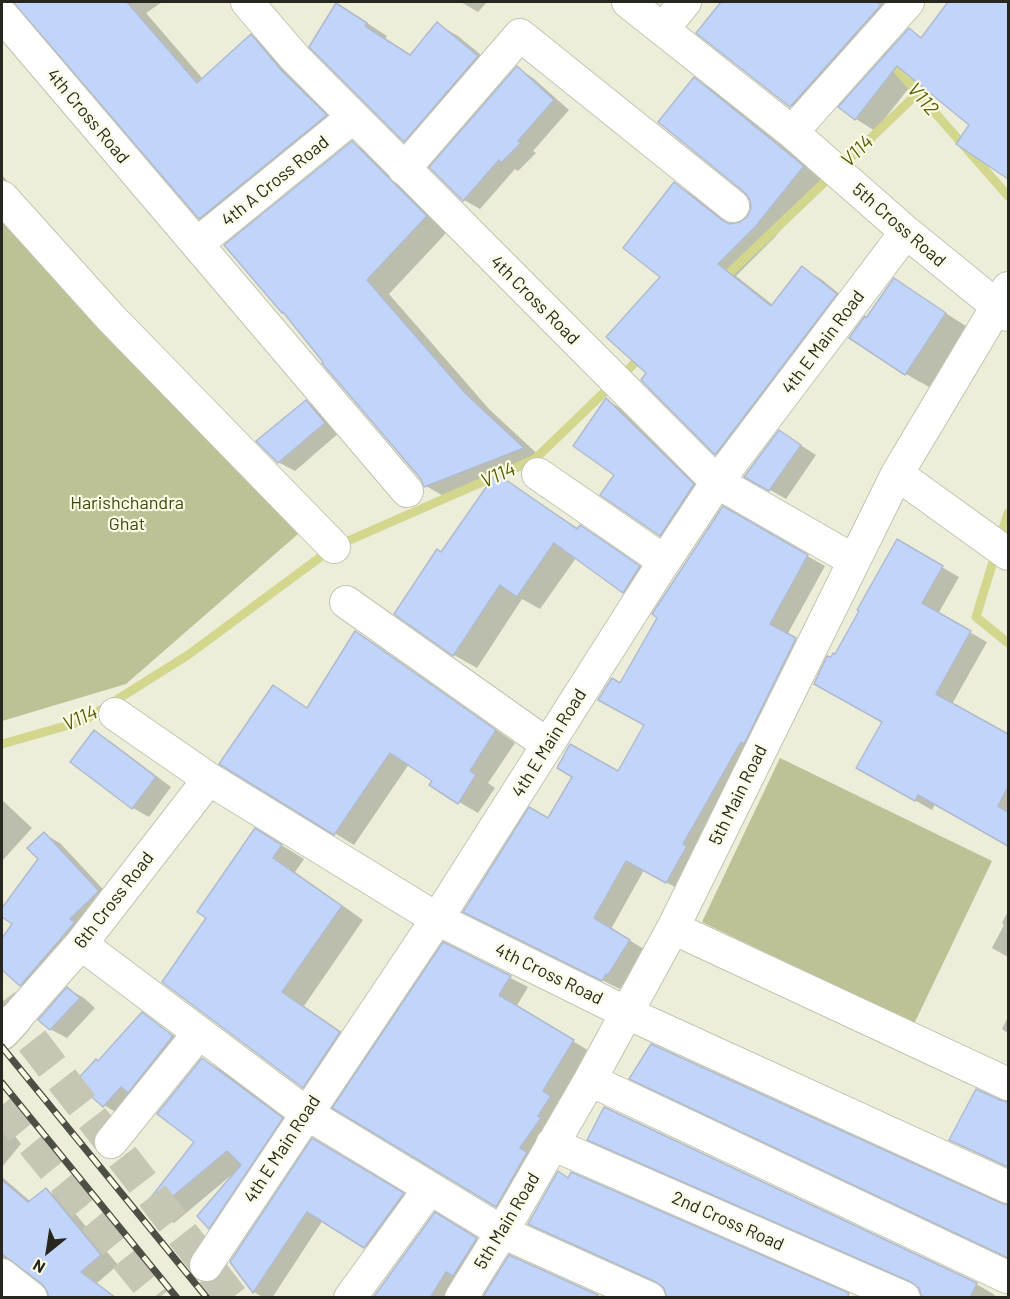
<!DOCTYPE html>
<style>
body{margin:0}
#map{position:relative;width:1010px;height:1299px;overflow:hidden;background:#eceed9;font-family:Barlow,sans-serif}
canvas{display:block}
.frame{position:absolute;inset:0;border:3px solid #27271f;pointer-events:none}
.north{position:absolute;left:18px;top:1221px;width:60px;height:60px;-webkit-text-stroke:4px #fafce6;paint-order:stroke;rotate:210deg;font-size:16px;font-weight:700;line-height:24px;text-align:center;color:#27271f}
.north::after{content:'';display:block;margin:auto;width:21px;height:27px;background:#27271f;clip-path:polygon(50% 0,100% 100%,50% 72%,0 100%)}
</style>
<div id="map">
<canvas width="1010" height="1299"></canvas>
<div class="frame"></div>
<div class="north">N</div>
</div>
<script>
const g = document.querySelector('canvas').getContext('2d');
g.lineJoin = 'round';
function paint(path, color) { g.fillStyle = color; g.fill(path, 'evenodd'); }
function trace(path, color, width, dash) { g.strokeStyle = color; g.lineWidth = width; g.lineCap = dash ? 'butt' : 'round'; g.setLineDash(dash || []); g.stroke(path); }
function drawText(font, color, halo, rows, align = 'center') {
  g.font = font + ' Barlow,sans-serif'; g.lineWidth = 4.5; g.setLineDash([]); g.textBaseline = 'middle'; g.strokeStyle = halo; g.fillStyle = color; for (const [text, x, y, turn = 0] of rows) {
    g.save(); g.translate(x, y); g.rotate((+turn || 0) * Math.PI / 180); g.textAlign = isNaN(turn) ? turn : align; if (halo) g.strokeText(text, 0, 0); g.fillText(text, 0, 0); g.restore();
  }
}
const green = new Path2D(`
 M2,175l304,352 -180,157 -124,37z
 M780,758l212,103 -78,163 -212,-102z`);
const shadow = new Path2D(`
 M16,2h146l-16,11 57,66 48,-43 23,13 74,80 -125,102 -23,-13z
 M461,2h26l-9,10z
 M723,2h192l-105,115 -19,-11 -93,-73z
 M950,2h58v175l-50,-34 13,-18 -55,-46 -41,52 -19,-12 53,-89 14,8z
 M358,17l29,19 -2,3 26,17 26,-32 21,12 40,33 -72,84 -21,-12z
 M517,68l16,10 36,32 -36,41 3,2 -18,18 -3,-2 -35,40 -16,-9 -33,-33z
 M694,79l19,11 109,88 -47,59 -39,39 37,29 29,-37 19,11 33,27 -120,158 -18,-11 -68,-80 27,-189 18,11 38,30 10,-1 8,-6 3,-8 -1,-10z
 M352,143l23,13 74,74 -60,64 100,115 56,52 -43,17 77,51 1,-2 23,13 59,41 -15,24 -23,-13 -48,-34 -36,51 -18,-10 -45,69 -23,-13 -58,-42 46,-59 50,-72 -43,17 -23,-13 -4,-7 -135,-164 -4,-3z
 M894,280l75,48 -40,59 -23,-13 -39,-55z
 M607,400l16,10 86,84 -33,50 -16,-9z
 M306,401l16,10 18,21 -45,39 -17,-9z
 M780,432l36,23 -30,44 -40,-23z
 M723,508l102,58 -38,69 25,14 -128,243 -40,-22 -33,59 36,22 -21,33 -2,-1 -4,6 -138,-68 137,-148 27,-48 -25,-40z
 M897,541l62,36 -21,37 49,28 -35,62 55,30 1,-4v115l-73,-41 -3,6 -74,-42 26,-46 -48,-66z
 M356,633l19,11 140,99 -27,40 7,5 -17,25 -19,-11 -25,-22 -25,-16 -55,81 -132,-81 52,-77 34,21z
 M94,732l16,9 61,46 -22,30 -16,-9z
 M2,800l30,28 -30,33z
 M44,834l16,9 54,58 -77,93 -16,-10 -19,-16v-28l12,-16 -12,-9v-4l38,-52z
 M278,843l26,16 -9,13 68,48 -59,86 58,40 -36,54 -23,-13 -139,-105z
 M1008,911v46l-16,-9 12,-23 -2,-2z
 M444,944l84,43 -12,20 75,45 -77,164 -18,-10z
 M68,989l16,9 11,10 -28,30 -17,-9z
 M142,1014l47,32 -69,69 -16,-10 -5,-42z
 M1008,1017v16l-6,-4z
 M203,1060l20,11 79,60 -73,108 -19,-12 26,-53 -2,-1 -60,50 -21,-12 43,-69z
 M631,1078l369,127 8,1v52l-358,-169z
 M1000,1102h8v66l-57,-28z
 M2,1119l19,25 -19,23z
 M589,1139l387,145 19,11 -1,3h-71l-4,-12 -311,-136z
 M329,1149l90,55 -38,52 -58,-36 -51,78h-8l-10,-6 -22,-30z
 M571,1174l283,124h-184l-6,-12 -115,-52 -19,-11z
 M2,1177l29,25 15,-12 18,10 54,65 -21,18 20,15h-67l-1,-7 -6,-8 -20,-16 -10,1 -11,14z
 M435,1214l56,34 -42,50h-73z`);
const stream = new Path2D(`
 M838,2l170,194
 M721,281l197,-188
 M1008,513l-32,104 32,26
 M2,744l81,-23 105,-66 146,-108 201,-88 108,-104`);
const building = new Path2D(`
 M13,2h114l70,81 54,-49 31,37 45,44 -128,104z
 M721,2h157l3,3 -91,102 -94,-74z
 M948,2h60v177l-52,-35 13,-19 -72,-59 -42,54 -17,-13 71,-79 12,10z
 M336,3l31,20 -2,3 45,29 27,-33 41,34 -74,86 -95,-95z
 M517,66l37,34 -36,41 3,2 -20,20 -2,-3 -36,41 -34,-34z
 M694,77l110,89 -48,60 -38,38 53,42 31,-40 35,28 -122,161 -74,-75 5,-7 -40,-36 54,-60 -37,-29 51,-66 48,38 8,4 10,-2 7,-5 4,-8 -1,-9 -6,-8 -86,-70z
 M352,141l75,75 -60,64 99,114 58,54 -100,39 -3,-8 -99,-116 1,-1 -40,-50 -1,1 -58,-68z
 M894,278l52,35 -41,62 -56,-37 16,-22 1,2z
 M606,398l88,86 -34,52 -60,-41 14,-20 -41,-29z
 M306,400l19,23 -47,40 -22,-22z
 M779,430l22,15 -32,46 -25,-14z
 M496,473l81,56 3,-4 60,41 -17,27 -69,-50 -37,54 -17,-12 -47,71 -59,-42 43,-65 4,3z
 M723,506l85,49 -38,69 26,14 -52,106 -3,-2 -58,102 4,2 -21,37 -40,-22 -32,57 36,22 -22,35 -2,-1 -4,7 -139,-69 66,-105 19,11 24,-41 -15,-9 13,-24 48,27 26,-46 -46,-25 14,-22 8,5 37,-65 -5,-4z
 M897,539l46,27 -21,37 49,28 -35,63 72,40v53l-10,19 10,6v34l-90,-51 -3,6 -59,-33 26,-46 -68,-38 13,-28 4,1 2,-4 2,1 24,-43 -2,-1z
 M355,631l141,99 -26,41 6,4 -18,29 -29,-19 3,-4 -42,-28 -56,82 -115,-71 54,-79 34,23z
 M94,730l62,47 -24,32 -62,-47z
 M255,828l27,17 -9,13 69,48 -60,86 58,40 -37,56 -141,-106 44,-64 -9,-6z
 M44,832l55,59 -29,28 5,3 -55,64 -18,-16v-32l10,-14 -10,-7v-9l36,-49 -11,-11z
 M443,942l68,34 -12,19 75,45 -31,51 8,5 -13,20 3,2 -21,30 7,4 -31,55 -164,-99z
 M67,987l13,11 -30,32 -12,-10z
 M142,1012l31,24 -45,57 -7,-6 -18,20 -28,-25 21,-23 2,2z
 M651,1044l350,159 7,2v53l-379,-179z
 M202,1058l81,60 -74,111 -12,-13 44,-51 -14,-14 -74,62 -8,-8 49,-63 -37,-28z
 M976,1089l24,11 8,2v65l-59,-27z
 M604,1107l373,176 -7,15h-48l-3,-10 -8,-6 -324,-142z
 M312,1138l92,55 -40,55 -57,-36 -54,81 -23,-31z
 M558,1171l10,7 3,-6 278,121 -2,5h-180l-3,-10 -8,-6 -128,-58z
 M2,1180l26,22 18,-14 55,67 -20,17 35,26h-67l-2,-7 -5,-7 -40,-30z
 M435,1212l42,26 -24,38 -7,-4 -16,26h-57z
 M509,1255l89,40 -1,3h-110l-3,-3z`);
const secondaryTunnel = new Path2D(`
 M2,1002l230,296
 M2,1105l157,193`);
const minor = new Path2D(`
 M247,2l48,56 422,424 136,78
 M628,2l164,130 114,100 102,83
 M2,15l405,476
 M663,29l22,-27
 M792,132l116,-130
 M404,169l116,-134 213,171
 M2,197l109,121 223,229
 M197,244l156,-127
 M538,474l126,87
 M897,474l111,80
 M346,602l202,143
 M115,714l94,65 228,140 190,94 381,174
 M673,928l335,156
 M81,944l225,169 196,119 147,66
 M15,1019l66,-75 128,-165
 M590,1080l417,197
 M111,1142l88,-109
 M552,1144l352,154
 M206,1265l231,-346 223,-351 57,-86 189,-250
 M2,1275l29,23
 M350,1298l80,-110
 M461,1298l41,-66 88,-152 83,-152 224,-454 111,-186`);
const tertiary = new Path2D(`
 M2,1033l13,-14`);
const rail = new Path2D(`
 M2,1047l205,251
 M2,1083l175,215`);
const streetNames = [
 ["4th Cross Road",88,116,50],
 ["4th A Cross Road",275,181,-39],
 ["5th Cross Road",899,225,41],
 ["4th Cross Road",535,300,45],
 ["4th E Main Road",823,342,-53],
 ["4th E Main Road",549,743,-58],
 ["5th Main Road",738,795,-64],
 ["6th Cross Road",114,900,-52],
 ["4th Cross Road",549,974,26],
 ["4th E Main Road",282,1149,-57],
 ["5th Main Road",507,1221,-59],
 ["2nd Cross Road",728,1221,24]
];
const parkNames = [
 ["Harishchandra",127,503],
 ["Ghat",127,524]
];
const waterNames = [
 ["V112",923,99,49],
 ["V114",857,151,-44],
 ["V114",498,475,-24],
 ["V114",80,718,-24]
];
paint(green, '#bdc196');
paint(shadow, '#0003');
trace(stream, '#d3d78e', 9);
paint(building, '#c1d5fb');
trace(building, '#b1bacd', 1.5);
trace(secondaryTunnel, '#c5c6b4', 33, [33, 16]);
trace(minor, '#c3c5b0', 34);
trace(tertiary, '#c3c5b0', 36);
trace(minor, '#fff', 32);
trace(tertiary, '#fff', 33);
trace(rail, '#4e4f44', 7);
trace(rail, '#fafce6', 4.5, [14]);
drawText('18px', '#27271f', '#fafce6', streetNames);
drawText('18px', '#464810', '#fafce6', parkNames);
drawText('italic 20px', '#5a5c02', '#fafce6', waterNames);
</script>
